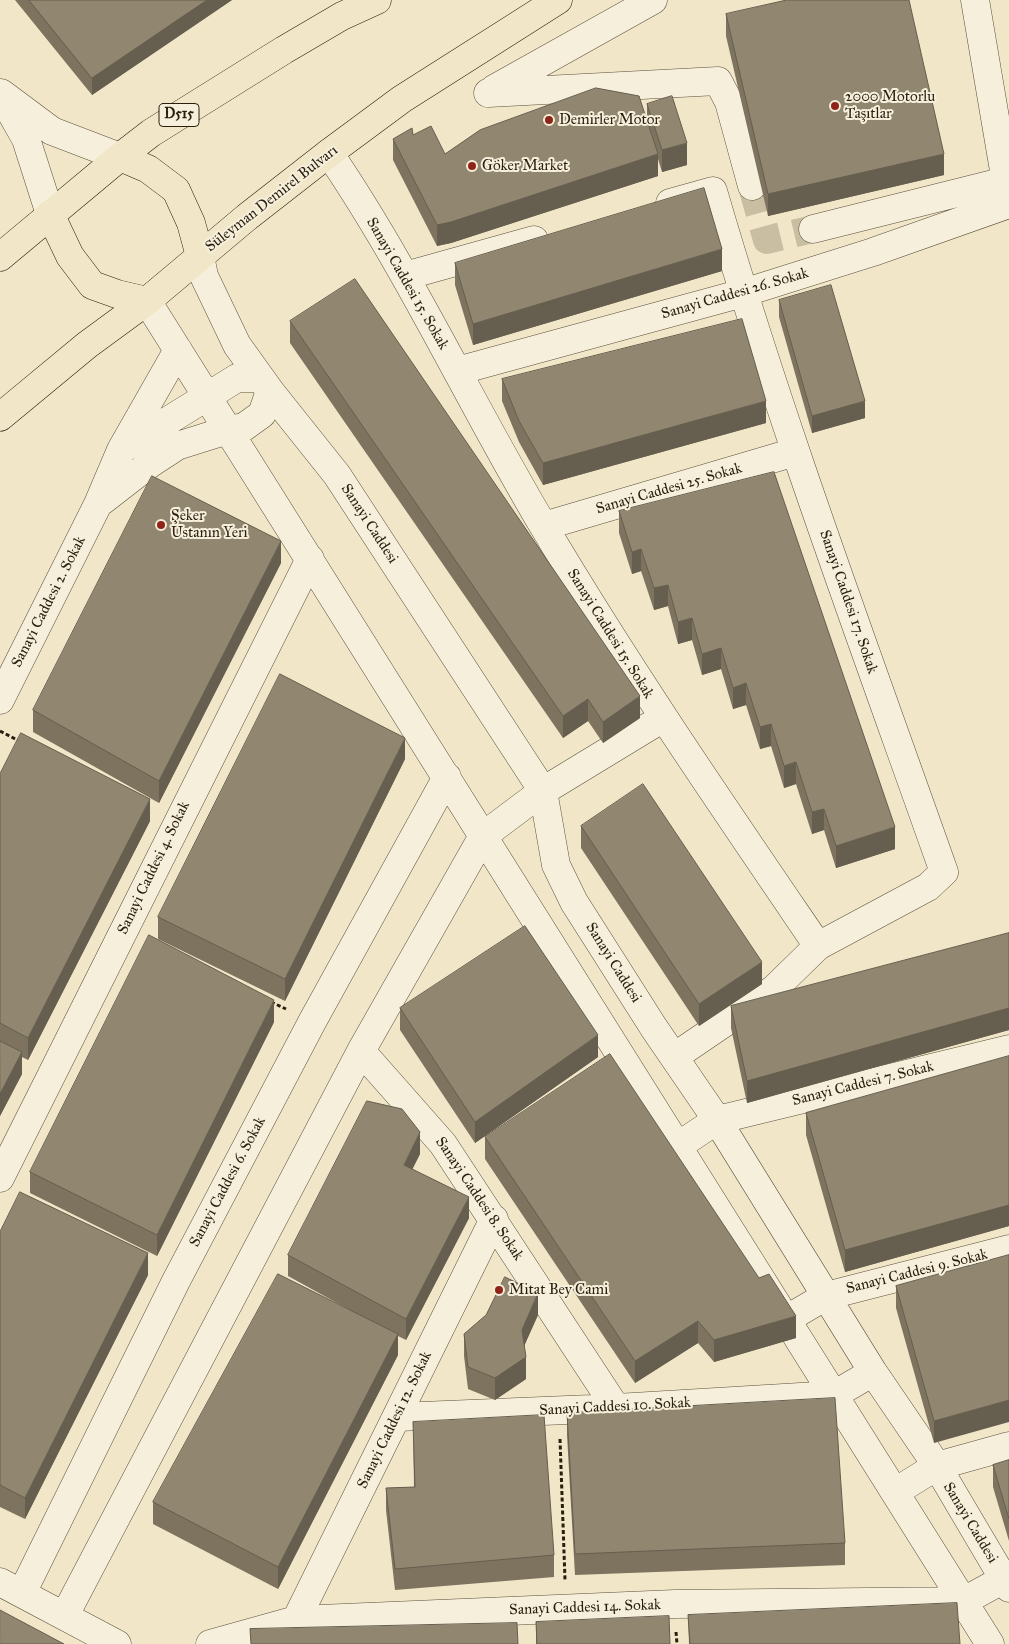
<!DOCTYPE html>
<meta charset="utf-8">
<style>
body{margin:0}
canvas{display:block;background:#f1e6c7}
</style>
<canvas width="1009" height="1644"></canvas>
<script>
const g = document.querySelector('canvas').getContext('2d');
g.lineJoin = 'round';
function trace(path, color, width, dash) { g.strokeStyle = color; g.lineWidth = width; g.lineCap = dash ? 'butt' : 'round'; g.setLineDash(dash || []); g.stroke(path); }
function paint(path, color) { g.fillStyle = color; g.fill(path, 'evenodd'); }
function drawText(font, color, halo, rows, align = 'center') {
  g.font = font + ' "IM FELL Great Primer",serif'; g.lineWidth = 4; g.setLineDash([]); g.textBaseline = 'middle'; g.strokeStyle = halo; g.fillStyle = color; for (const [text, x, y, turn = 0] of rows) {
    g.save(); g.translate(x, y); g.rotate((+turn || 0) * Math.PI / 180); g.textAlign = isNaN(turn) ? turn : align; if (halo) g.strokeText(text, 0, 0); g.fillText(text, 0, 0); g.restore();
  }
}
const minorTunnel = new Path2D(`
 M752,186l15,54 46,-11`);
const path = new Path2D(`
 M0,731l21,11
 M271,1002l15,7
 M560,1439l5,141
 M676,1632l1,12`);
const minor = new Path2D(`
 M975,0l34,200
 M494,89l159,-89
 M1,93l51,38 68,26
 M488,93l230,-12 11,21 23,84
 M4,100l22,39 24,75
 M329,153c81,119 141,250 215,374 85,143 180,281 274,419l-44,43 -100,68
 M670,203l43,-12c67,230 151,455 231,681l-16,15 -110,59
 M813,229l192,-48
 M200,256l4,20 33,69 33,46 67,84 206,316 13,74 18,37 80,126 63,92 156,252 64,94 72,122
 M405,276l129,-36
 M147,301l843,1343
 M457,371l286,-78 130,-41 136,-48
 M124,448l113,-70h23
 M102,501l49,-38 26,-17 51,-16 16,-3 18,-13 8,-23
 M544,526l251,-74
 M0,700l98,-196 23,-54 57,-100
 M361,1051l82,93 173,264
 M678,1146l39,-26 292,-71
 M0,1178l310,-619
 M787,1319l39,-23 183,-47
 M397,1417l219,-9 218,-13 39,-23
 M895,1492l42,-26 72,-20
 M0,1582l117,62
 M22,1593l154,-312 136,-259 135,-245
 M65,1615l296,-564 122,-215 60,-45 120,-73
 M296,1620l198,-401
 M210,1644l86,-24 379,-16 289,-3 40,-22`);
const highway = new Path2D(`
 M120,157l28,12 28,21 15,33 9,33
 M50,214l20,42 22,29 25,9 30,7
 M0,257l120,-100 31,-24 133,-83 58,-34 35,-16
 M0,417l87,-72 60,-44 100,-84 82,-64 73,-54 156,-99`);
const wall = new Path2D(`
 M15,0h217l-140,95z
 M726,14l218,161 -176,41 -42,-180z
 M647,104l40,61 -25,7 -4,-13v17l-207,67 -14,3 -44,-86v-21l20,-4 32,19 202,-32z
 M455,263l267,8 -249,74 -18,-60z
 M779,300l86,118 -53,15 -33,-116z
 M290,321l350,397 -37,25 -15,-22 -25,17 -273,-395z
 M502,379l264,44 -223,62 -24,-43 -17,-41z
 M619,511l276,338 -59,19 -12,-38 -12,4 -16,-50 -12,4 -13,-42 -11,3 -14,-44 -13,4 -12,-40 -19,6 -10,-35 -14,4 -10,-38 -14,4 -13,-39 -9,3 -13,-41z
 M281,563l-122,240 -126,-71v-22z
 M405,759l-120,242 -127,-62v-22z
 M0,774l150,47 -122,239 -6,-3v17l-22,42z
 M581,826l181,158 -63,42 -118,-178z
 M1009,933v97l-262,73 -16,-75v-22z
 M400,1008l198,49 -123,86 -75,-113z
 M274,1022l-117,234 -127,-63v-21z
 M1009,1056v170l-164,46 -39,-137v-22z
 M485,1137l311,201 -82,24 -16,-19 -63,40 -150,-224z
 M420,1154l-8,15 57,49 -63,122 -8,-4v19l-120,234 -125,-65v-22l195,-193 -60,-33v-21z
 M0,1232l148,43 -123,244 -25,-12z
 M1009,1255l-75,188 -38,-135v-22z
 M538,1315l-14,30 2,34 -31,21 -27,-11 -4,-33v-22z
 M567,1413l278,130v22l-270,10 -8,-140z
 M413,1422l141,133v22l-159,13 -9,-80v-22l28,-1z
 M1009,1460v81l-16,-54v-22z
 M688,1615l272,29h-271z
 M536,1622l134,22h-134z`);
const shadedWall = new Path2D(`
 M207,0h25l-140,95v-17z
 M687,143v22l-25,7v-22z
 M658,154v22l-207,67 -14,3v-21z
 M944,154v21l-176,41v-22z
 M722,249v22l-249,74v-21z
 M766,401v22l-223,62v-22z
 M865,401v17l-53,15v-17z
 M281,541v22l-122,240v-22z
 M641,549v22l-9,3v-22z
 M668,585v21l-14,4v-22z
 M692,618v22l-14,4v-22z
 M721,648v21l-19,6v-21z
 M746,683v22l-13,4v-21z
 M640,696v22l-37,25v-21z
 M588,699v22l-25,17v-22z
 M771,724v22l-11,3v-22z
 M405,738v21l-120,242v-22z
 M796,762v22l-12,4v-22z
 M150,799v22l-122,239v-22z
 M824,809v21l-12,4v-22z
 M895,827v22l-59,19v-22z
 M762,962v22l-63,42v-22z
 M274,1000v22l-117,234v-21z
 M1009,1008v22l-262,73v-22z
 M598,1035v22l-123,86v-21z
 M22,1052v22l-22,42v-22z
 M420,1132v22l-16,32v-21z
 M469,1197v21l-63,122v-21z
 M1009,1205v21l-164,46v-22z
 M148,1253v22l-123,244v-21z
 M538,1293v22l-16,36v-21z
 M796,1316v22l-82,24v-22z
 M698,1321v22l-63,40v-22z
 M398,1334v21l-120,234v-22z
 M526,1357v22l-31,21v-22z
 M1009,1400v22l-75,21v-22z`);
const building = new Path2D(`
 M29,0h178l-115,78z
 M787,0h122l35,154 -176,40 -42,-180z
 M596,88l43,8 19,58 -207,68 -14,3 -44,-86 19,-11 1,7 18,-9 14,28 35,-24z
 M672,96l15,47 -25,7 -15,-46z
 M704,188l18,61 -249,75 -18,-61z
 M355,279l285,417 -37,26 -15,-23 -25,17 -273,-395z
 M831,285l34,116 -53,15 -33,-116z
 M742,319l24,82 -223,62 -24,-42 -17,-42z
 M774,472l121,355 -59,19 -12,-37 -12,3 -16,-50 -12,4 -13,-42 -11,3 -14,-44 -13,5 -12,-40 -19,6 -10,-36 -14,4 -10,-37 -14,3 -13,-39 -9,3 -13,-41z
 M152,476l129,65 -122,240 -126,-71z
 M280,674l125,64 -120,241 -127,-62z
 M21,733l129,66 -122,239 -28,-15v-249z
 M643,784l119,178 -63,42 -118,-178z
 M525,926l73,109 -123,87 -75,-114z
 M1009,933v75l-262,73 -16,-75z
 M149,935l125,65 -117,235 -127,-63z
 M0,1041l22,11 -22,42z
 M610,1054l149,224 10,-4 27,42 -82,24 -16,-19 -63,40 -150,-224z
 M1009,1056v149l-164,45 -39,-137z
 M367,1101l35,8 18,23 -16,33 65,32 -63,122 -118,-64z
 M20,1192l128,61 -123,245 -25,-13v-253z
 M1009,1255v145l-75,21 -38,-135z
 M278,1274l120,60 -120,233 -125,-65z
 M505,1277l33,16 -16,37 4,27 -31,21 -27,-11 -4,-33 22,-19z
 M835,1398l10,145 -270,11 -8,-141z
 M544,1415l10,140 -159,14 -9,-81 29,-1 -2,-65z
 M1009,1460v59l-16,-54z
 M957,1603l3,41h-270l-2,-29z
 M0,1610l64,34h-64z
 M669,1616l1,28h-133l-1,-22z
 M517,1623l1,21h-267l-1,-15z`);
const markers = [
 [835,106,5,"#8f2418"],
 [549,120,5,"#8f2418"],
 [472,166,5,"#8f2418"],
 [161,525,5,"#8f2418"],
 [499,1290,5,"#8f2418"]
];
const shields = [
 [179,115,40]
];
const shieldNames = [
 ["D515",179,115]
];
const poiNames = [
 ["2000 Motorlu",845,97],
 ["Taşıtlar",845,114],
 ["Demirler Motor",559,120],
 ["Göker Market",482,166],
 ["Şeker",171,516],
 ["Ustanın Yeri",171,533],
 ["Mitat Bey Cami",509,1290]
];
const streetNames = [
 ["Süleyman Demirel Bulvarı",272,199,-38],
 ["Sanayi Caddesi 15. Sokak",407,284,60],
 ["Sanayi Caddesi 26. Sokak",735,294,-16],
 ["Sanayi Caddesi 25. Sokak",669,489,-16],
 ["Sanayi Caddesi",369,524,57],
 ["Sanayi Caddesi 2. Sokak",49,602,-63],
 ["Sanayi Caddesi 17. Sokak",848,602,71],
 ["Sanayi Caddesi 15. Sokak",610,634,58],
 ["Sanayi Caddesi 4. Sokak",154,868,-64],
 ["Sanayi Caddesi",613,963,58],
 ["Sanayi Caddesi 7. Sokak",863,1084,-14],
 ["Sanayi Caddesi 6. Sokak",228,1182,-62],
 ["Sanayi Caddesi 8. Sokak",479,1199,56],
 ["Sanayi Caddesi 9. Sokak",917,1272,-14],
 ["Sanayi Caddesi 10. Sokak",615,1407,-3],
 ["Sanayi Caddesi 12. Sokak",395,1420,-64],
 ["Sanayi Caddesi",970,1523,59],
 ["Sanayi Caddesi 14. Sokak",585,1608,-2]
];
trace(minorTunnel, '#c9bea2', 28, [28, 14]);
trace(minor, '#5c503d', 29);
trace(highway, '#2a1e0f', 29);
trace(path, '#2a1e0f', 3, [4, 2.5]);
trace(minor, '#f6efdb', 28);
trace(highway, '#f1e6c7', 28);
paint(wall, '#7d735f');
paint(shadedWall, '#665e4e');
paint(building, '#91866f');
trace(building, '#665e4e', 1);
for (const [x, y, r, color] of markers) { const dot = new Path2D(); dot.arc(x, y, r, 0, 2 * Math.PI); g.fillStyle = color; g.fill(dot); trace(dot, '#f6efdb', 2); }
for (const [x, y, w] of shields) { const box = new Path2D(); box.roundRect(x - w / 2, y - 11.5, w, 23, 4); g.fillStyle = '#f6efdb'; g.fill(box); trace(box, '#2a1e0f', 1); }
drawText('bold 14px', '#2a1e0f', null, shieldNames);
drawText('15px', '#2a1e0f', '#f6efdb', poiNames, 'left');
drawText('15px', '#2a1e0f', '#f6efdb', streetNames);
</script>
